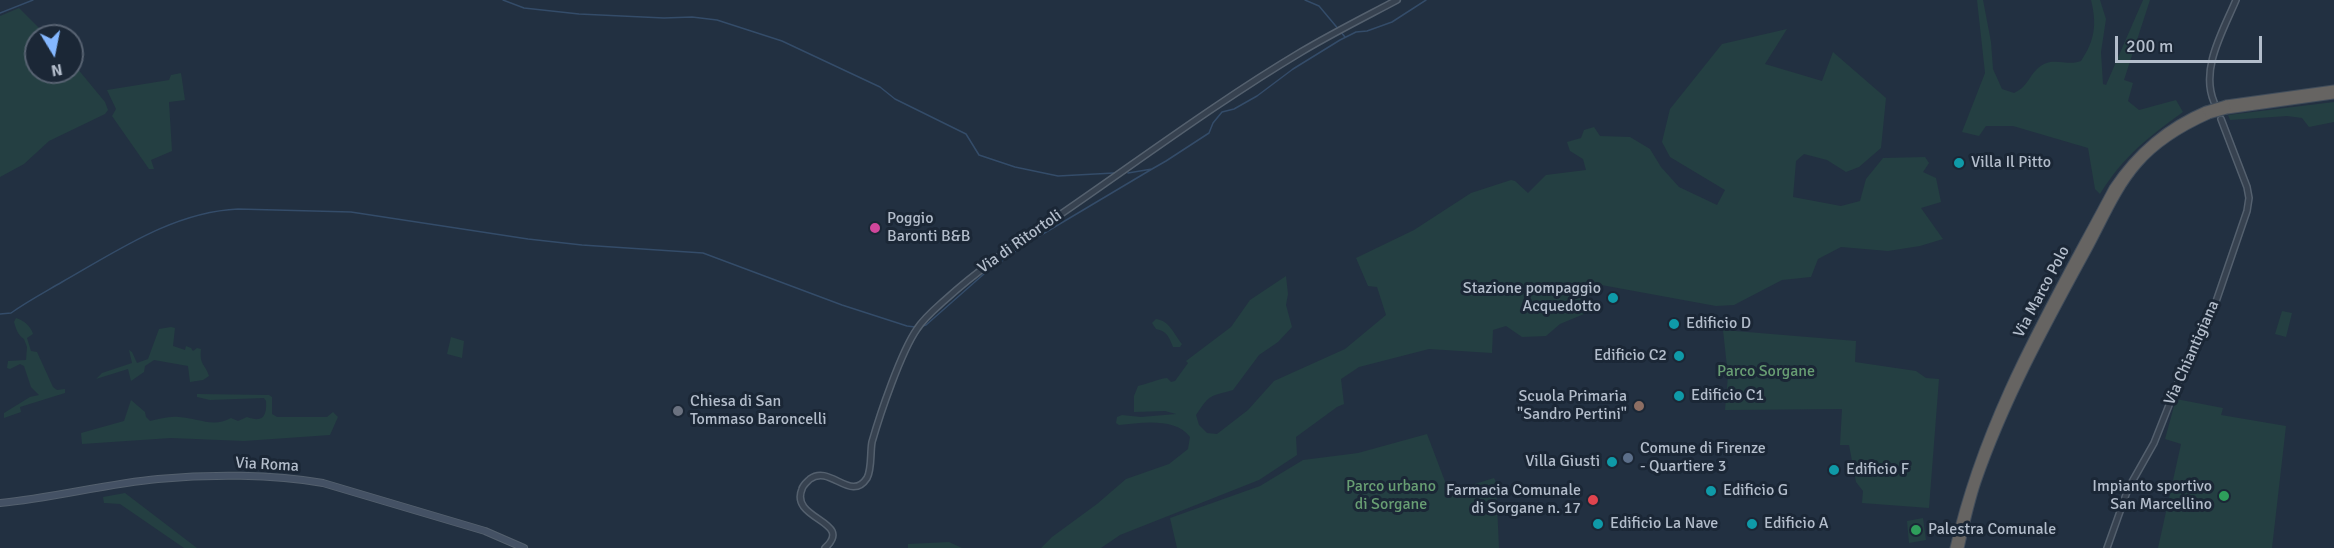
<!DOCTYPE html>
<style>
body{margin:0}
#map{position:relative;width:2334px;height:548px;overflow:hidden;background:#223041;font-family:Signika,sans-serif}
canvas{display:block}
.north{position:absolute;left:24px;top:24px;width:60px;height:60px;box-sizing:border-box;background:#1b2736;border:2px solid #586372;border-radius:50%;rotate:170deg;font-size:16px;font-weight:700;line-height:24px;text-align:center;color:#b3bdcb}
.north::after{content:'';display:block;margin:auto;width:21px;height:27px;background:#84b7ff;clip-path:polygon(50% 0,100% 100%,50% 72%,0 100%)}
.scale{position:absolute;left:2115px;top:36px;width:147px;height:27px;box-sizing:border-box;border:3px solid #b3bdcb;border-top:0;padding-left:8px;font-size:18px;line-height:21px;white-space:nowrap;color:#b3bdcb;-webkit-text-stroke:4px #1b2736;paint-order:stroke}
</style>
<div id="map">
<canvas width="2334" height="548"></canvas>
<div class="north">N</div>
<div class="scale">200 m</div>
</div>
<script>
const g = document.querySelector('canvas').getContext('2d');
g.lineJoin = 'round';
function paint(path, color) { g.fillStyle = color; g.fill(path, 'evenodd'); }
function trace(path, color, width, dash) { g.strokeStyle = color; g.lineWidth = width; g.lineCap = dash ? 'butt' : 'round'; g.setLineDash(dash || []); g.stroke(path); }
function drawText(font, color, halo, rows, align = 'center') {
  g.font = font + ' Signika,sans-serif'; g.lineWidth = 6; g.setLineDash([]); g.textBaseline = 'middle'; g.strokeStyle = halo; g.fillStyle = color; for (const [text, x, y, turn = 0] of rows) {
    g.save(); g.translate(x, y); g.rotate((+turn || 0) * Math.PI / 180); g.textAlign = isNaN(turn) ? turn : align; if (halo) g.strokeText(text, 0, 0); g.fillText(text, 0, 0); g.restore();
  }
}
const green = new Path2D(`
 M1977,0h6l8,42 2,27 9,20 12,4c16,-7 15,-21 30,-29 11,-6 25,2 37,-3 14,-21 16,-37 10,-61h9l6,19 -5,33 2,32 3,1 37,-85h7l-26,80 9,3 -5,18 11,9 37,-10 7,12c-35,25 -60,45 -83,82l-5,-5 -7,-41 -75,-22h-27l-7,10 -17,-4 23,-59z
 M19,8l28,28h-11v36h36v-10l33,40 3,8 -3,4 -56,27 -25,23 -24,13v-161z
 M1787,29l-22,35 57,17 11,-29 53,46 -5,50 -22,19 -13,5 -19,-12 -23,-6 -8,7 -3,36 48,9 19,-5 6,-22 17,-21 42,-1 4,6 -6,9 13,6 5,24 -20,6 22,31 -23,7 -32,5 -47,-4 -23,12 -7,18 -29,3 -48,25 -18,1 -131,-24 -1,32 -24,10 -14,12 -24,1 -16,-11 -13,4 -1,23 -63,-4 -70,18 -18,12 3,25 -7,3 -41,30 1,18 -38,25 -139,55 -19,13h-60l11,-11 45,-33 29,-25 43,-15 19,-15 2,-12c-15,-20 -49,-14 -71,-12l-3,-2 1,-6 5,-2 19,2 35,-3 -11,-3 -31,1v-16l4,-10c10,-2 19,-7 29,-8l4,4 4,-1 13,-18 -2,-2 45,-34 19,-27 36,-24 2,18 -2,11 6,22 -14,15 -19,13 -26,35c-24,7 -22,3 -37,25l3,10 8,8 10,1 31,-24 26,-29 71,-32 41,-34 -9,-28 -9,-1 -12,-28 58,-28 57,-37 40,-13 4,1 13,12 18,-18 40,-5 -3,-11 -13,-8 -3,-9 14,-4 3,-8 10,-3 6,9 30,1 20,12 11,18 18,20 38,18 8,-15 -55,-33 -8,-15 8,-33 52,-65z
 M181,73l4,27 -16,2 3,49 -21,9 3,9h-5l-37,-53 4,-7 -9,-19 62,-10 2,-5z
 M2334,102v20l-25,5 -7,-9 -15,-2 -57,4 -2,-5z
 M2282,311l10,2 -6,24 -11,-3z
 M16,318c7,2 15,8 17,16l-6,4 4,13 6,1 16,35 4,3 8,-1v4l-45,14 1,5 -17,6v-5l26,-16 9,-2 -8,-8 -7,-21 -4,-2 -10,5 -3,-1 1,-7 18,-1 1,-13 -3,-8c-6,-4 -8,-10 -10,-17z
 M1156,319c14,2 17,14 26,25l-2,3h-7c-4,-10 -6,-16 -17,-18l-4,-6z
 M171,327l4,1 -2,18 12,4 1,-4 5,2 2,3 4,-3 4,1c-2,16 5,16 8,27l-6,4 -13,2 -2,-16 -34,-6 -9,6 -1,6 -13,9 -3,-12 -32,10 6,-6 30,-10 -3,-13 3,2 5,11 11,-4 11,-30z
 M1723,330l133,11 -1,21 61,9 10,7 13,1 -10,129 -67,-5 1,-12 -7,-9 -7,-37h-9l2,-36 -117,1 3,-34z
 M451,337l13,4 -2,17 -15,-4z
 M197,394l72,1 3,2v17l5,3h50l6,-5 5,5 -8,18 -86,6 -73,-3 -89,6 -1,-11 43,-12 7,-21 14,12 1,5 4,4c10,-2 18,-5 29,-4 19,1 34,11 52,1l7,3 9,-4c16,6 20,-1 19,-16l-2,-3 -54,2 -13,-3z
 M2176,399l47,9 -2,7 65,11 -14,122h-114l23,-104 -16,-5z
 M1427,434l22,58 45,-14 2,4 3,66h-322l-7,-30 90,-32 43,-26 55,-7z
 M125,493l72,55h-13l-64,-44 -16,-1 -1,-6z
 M1923,518l3,22 -17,3 -2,-22z
 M949,542l13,6h-54v-4z`);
const stream = new Path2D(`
 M503,0l21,8 55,6 85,4 28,-1 25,3 65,21 98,46 15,12 71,35 13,21 36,12 43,9 56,-3
 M1305,0l14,6 26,31
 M0,13l33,-13
 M1128,173l24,-4 14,-8 43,-28 4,-10 9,-11 12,-3 23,-13 36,-27 47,-29 16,-8 11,-1 25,-9 34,-22
 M0,314l11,-1c17,-12 34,-21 51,-31 55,-31 111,-70 176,-73l113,3 177,27 54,6 121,8 139,52 65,21 8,1
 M923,326l3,-1 59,-52 41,-29 126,-75`);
const tertiary = new Path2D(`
 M2214,102c-14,-33 9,-71 22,-102
 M825,548c30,-27 -36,-28 -23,-59 1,-4 5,-7 8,-10 20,-15 41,24 57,-1 5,-9 3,-25 5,-36 8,-28 29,-90 45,-113 7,-11 18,-20 28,-29 36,-33 76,-59 116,-86 80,-55 158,-113 240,-162 32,-19 64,-35 96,-52
 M2107,548l21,-59 26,-46 23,-58 32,-63 38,-111 2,-13 -2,-11 -26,-68`);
const secondary = new Path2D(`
 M0,503c53,-5 105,-19 158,-24 52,-5 114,-5 165,4l162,48 39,17`);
const trunk = new Path2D(`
 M2226,104l108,-15
 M2227,110l107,-15
 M1954,548c30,-133 96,-241 159,-360 24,-36 53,-61 93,-78
 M1960,548c5,-22 10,-45 17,-66 28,-81 69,-156 110,-231 16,-29 29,-62 51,-87 19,-22 44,-37 71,-49`);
const trunkBridge = new Path2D(`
 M2206,110l20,-6
 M2209,115l18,-5`);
const markers = [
 [1959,163,6,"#0f9aa8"],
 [875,228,6,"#d1479c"],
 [1613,298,6,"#0f9aa8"],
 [1674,324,6,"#0f9aa8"],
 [1679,356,6,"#0f9aa8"],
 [1679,396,6,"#0f9aa8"],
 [1639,406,6,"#8d6e63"],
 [678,411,6,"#6b7280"],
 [1628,458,6,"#5c6f8a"],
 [1612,462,6,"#0f9aa8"],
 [1834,470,6,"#0f9aa8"],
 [1711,491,6,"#0f9aa8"],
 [2224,496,6,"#2e9e5b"],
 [1593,500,6,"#e0444e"],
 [1598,524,6,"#0f9aa8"],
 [1752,524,6,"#0f9aa8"],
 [1916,530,6,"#2e9e5b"]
];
const poiNames = [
 ["Villa Il Pitto",1971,163],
 ["Poggio",887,219],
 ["Baronti B&B",887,237],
 ["Stazione pompaggio",1601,289,"right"],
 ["Acquedotto",1601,307,"right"],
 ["Edificio D",1686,324],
 ["Edificio C2",1667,356,"right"],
 ["Edificio C1",1691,396],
 ["Scuola Primaria",1627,397,"right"],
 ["\"Sandro Pertini\"",1627,415,"right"],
 ["Chiesa di San",690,402],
 ["Tommaso Baroncelli",690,420],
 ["Comune di Firenze",1640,449],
 ["- Quartiere 3",1640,467],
 ["Villa Giusti",1600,462,"right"],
 ["Edificio F",1846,470],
 ["Impianto sportivo",2212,487,"right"],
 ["San Marcellino",2212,505,"right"],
 ["Farmacia Comunale",1581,491,"right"],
 ["di Sorgane n. 17",1581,509,"right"],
 ["Edificio G",1723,491],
 ["Edificio La Nave",1610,524],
 ["Edificio A",1764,524],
 ["Palestra Comunale",1928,530]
];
const streetNames = [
 ["Via di Ritortoli",1020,242,-35],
 ["Via Marco Polo",2042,292,-62],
 ["Via Chiantigiana",2192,353,-66],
 ["Via Roma",267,465,3]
];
const parkNames = [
 ["Parco Sorgane",1766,372],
 ["Parco urbano",1391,487],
 ["di Sorgane",1391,505]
];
paint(green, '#243f42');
trace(stream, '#344c69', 1.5);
trace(tertiary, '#54606e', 8);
trace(secondary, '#54606e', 8);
trace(trunk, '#414d5b', 9);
trace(tertiary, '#374250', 5);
trace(secondary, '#445164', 6);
trace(trunk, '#666462', 7);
trace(trunkBridge, '#414d5b', 9, []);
trace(trunkBridge, '#666462', 7);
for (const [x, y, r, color] of markers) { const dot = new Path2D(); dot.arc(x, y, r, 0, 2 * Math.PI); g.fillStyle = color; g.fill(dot); trace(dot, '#1b2736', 2); }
drawText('16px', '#b3bdcb', '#1b2736', poiNames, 'left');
drawText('16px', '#b3bdcb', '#1b2736', streetNames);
drawText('16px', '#689e73', '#1b2736', parkNames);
</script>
